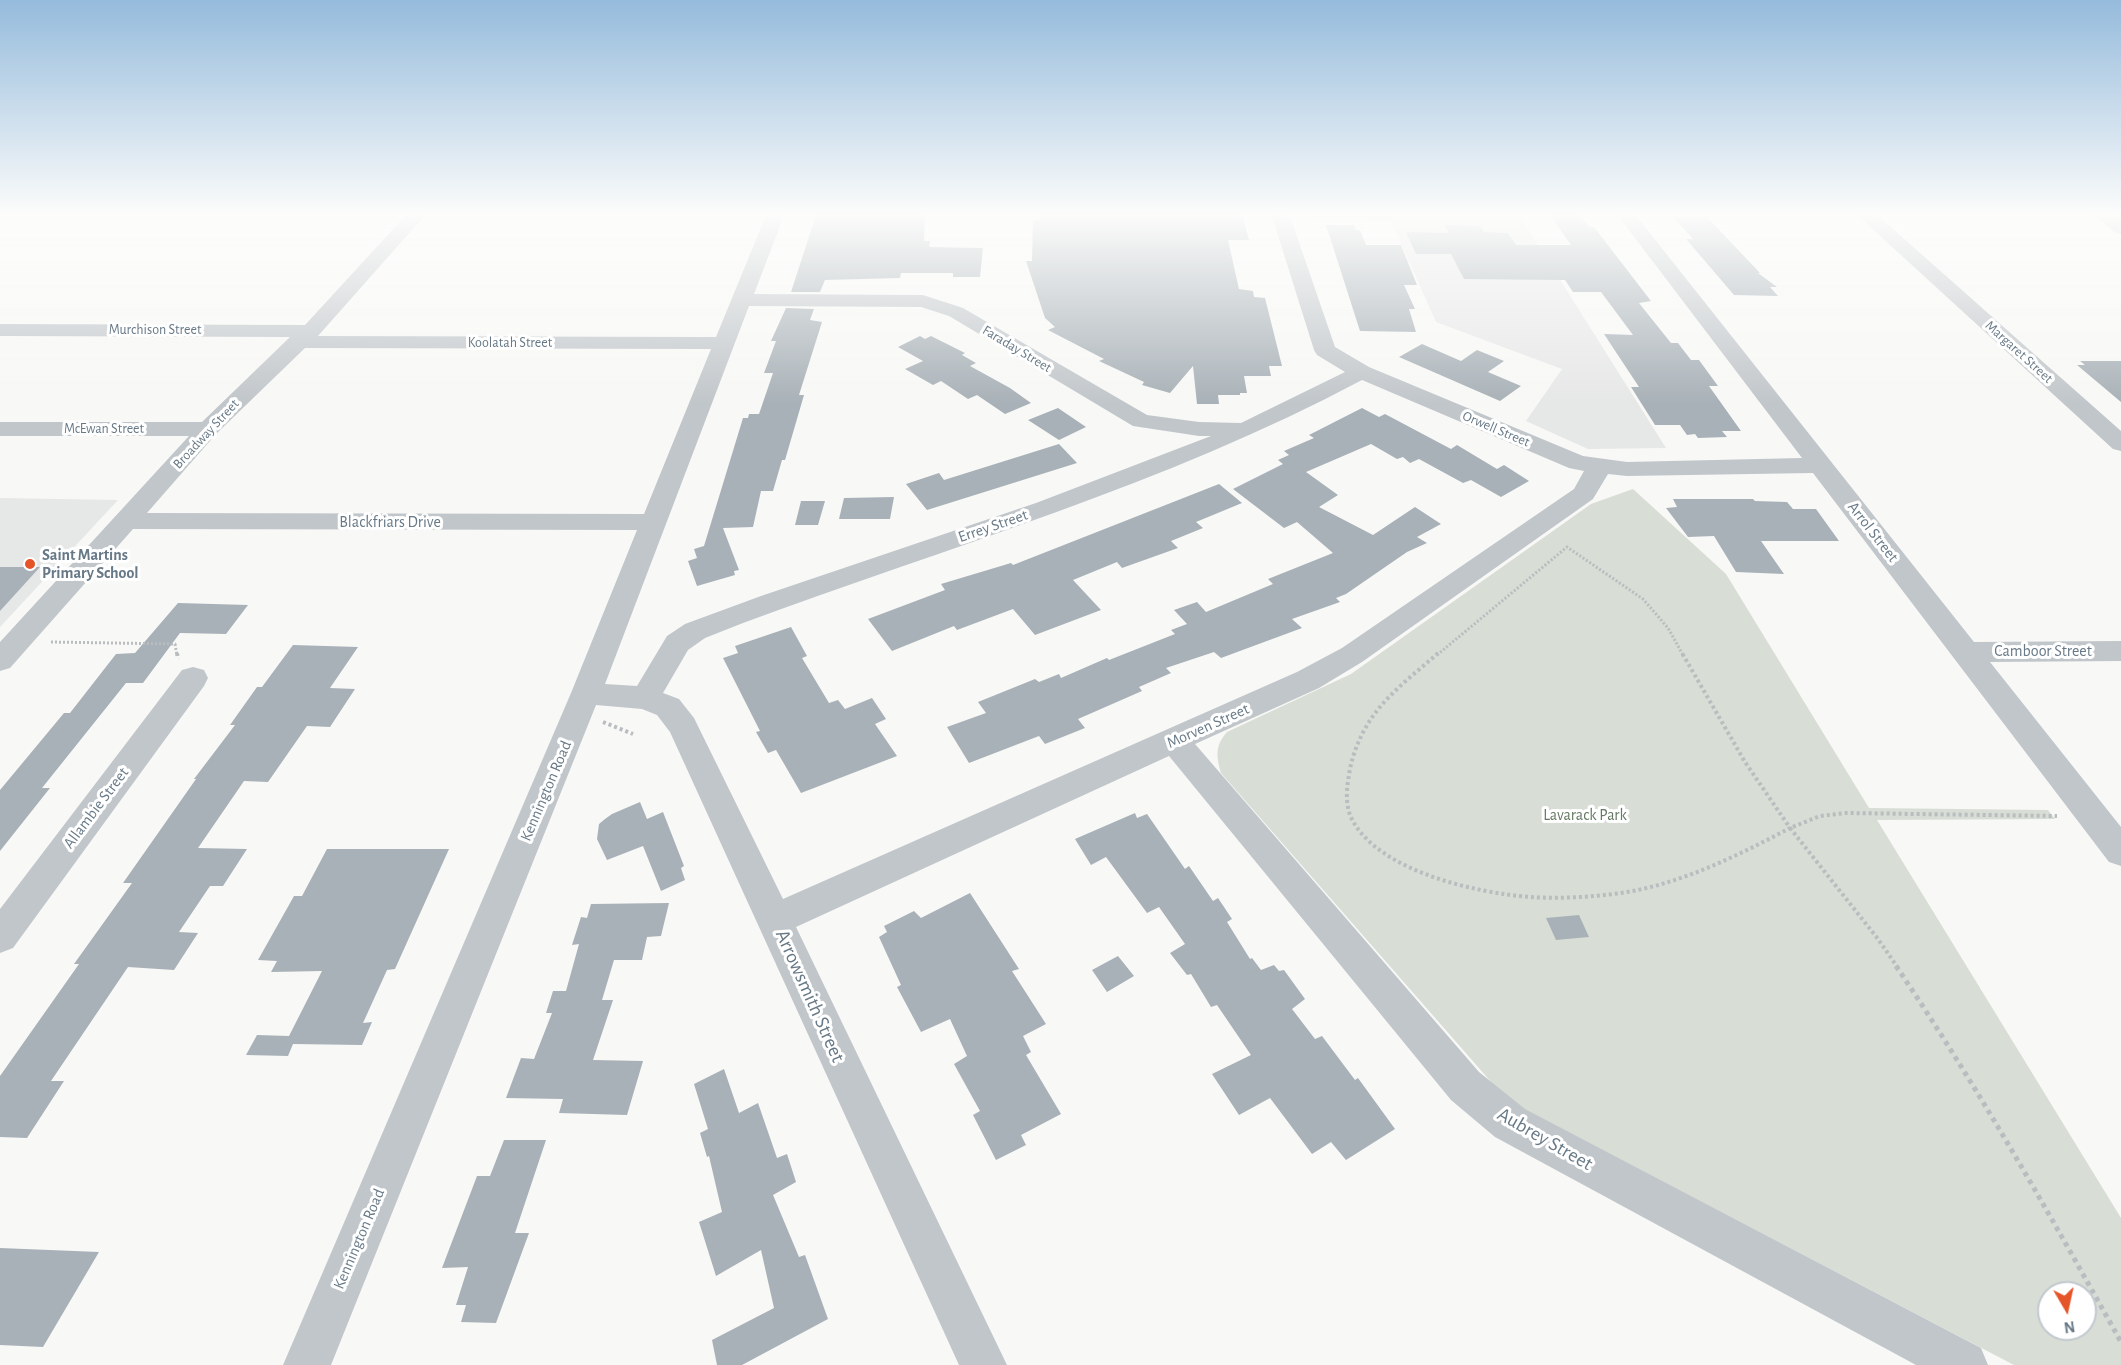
<!DOCTYPE html>
<style>
body{margin:0}
#map{position:relative;width:2121px;height:1365px;overflow:hidden;background:#f8f8f6;font-family:"Alegreya Sans",sans-serif}
canvas{display:block}
.north{position:absolute;left:2037px;top:1281px;width:60px;height:60px;box-sizing:border-box;background:#fff;border:2px solid #c2c9cf;border-radius:50%;rotate:171deg;font-size:16px;font-weight:700;line-height:24px;text-align:center;color:#677987}
.north::after{content:'';display:block;margin:auto;width:21px;height:27px;background:#e55529;clip-path:polygon(50% 0,100% 100%,50% 72%,0 100%)}
</style>
<div id="map">
<canvas width="2121" height="1365"></canvas>
<div class="north">N</div>
</div>
<script>
const g = document.querySelector('canvas').getContext('2d');
g.lineJoin = 'round';
function paint(path, color) { g.fillStyle = color; g.fill(path, 'evenodd'); }
function trace(path, color, width, dash) { g.strokeStyle = color; g.lineWidth = width; g.lineCap = dash ? 'butt' : 'round'; g.setLineDash(dash || []); g.stroke(path); }
function drawText(font, color, halo, rows, align = 'center') {
  g.font = font + ' "Alegreya Sans",sans-serif'; g.lineWidth = 6; g.setLineDash([]); g.textBaseline = 'middle'; g.strokeStyle = halo; g.fillStyle = color; for (const [text, x, y, turn = 0] of rows) {
    g.save(); g.translate(x, y); g.rotate((+turn || 0) * Math.PI / 180); g.textAlign = isNaN(turn) ? turn : align; if (halo) g.strokeText(text, 0, 0); g.fillText(text, 0, 0); g.restore();
  }
}
const built = new Path2D(`
 M1307,213h211l148,235 -78,1 -62,-28 36,-52 -126,-47 -45,-101 -82,-1z
 M0,498l118,2 -118,127z`);
const green = new Path2D(`
 M1633,489l93,85 143,234 179,2 7,9 -178,1 244,398v147h-107l-492,-257 -23,-17 -278,-318c-5,-18 -6,-27 6,-41l124,-58 240,-170zM2049,1293h36v36h-36z`);
const building = new Path2D(`
 M1040,213h202l7,27h-21l11,49 14,2 1,6 11,1 17,68h-13l2,10h-27l3,17h-7v2h-22l1,9h-22l-4,-38 -23,27 -28,-8 2,-3 -45,-21 5,-2 -56,-29 7,-3 -10,-9 -19,-57h6l1,-41h7z
 M1549,213h30l10,14h5l57,74 -12,2 32,40h7l13,17h8l19,26h-9l32,45h-19l5,6 -29,1 -3,-4 -8,1 -7,-10h-25l-24,-38h8l-35,-53 29,1 -32,-43h-28l-8,-12 -101,-1 -13,-25h-35l-10,-22 43,1 -4,-8 35,1 4,6 24,1 8,12h55z
 M878,214h47l-1,27h6l-1,6 54,1 -3,29h-27v-4h-52l-1,5 -75,2 -5,12h-29l25,-77z
 M1673,217h34l53,56h-2l19,14h-7l8,9 -44,-1 -48,-56h7z
 M1326,225h28l2,5h4l6,15h35l16,40h-13l11,24h-6l7,23 -56,-1z
 M786,308l28,1 -4,11 12,2 -23,73h5l-19,65h-3l-9,31h-12l-8,36 -30,1 16,42 -5,1 1,4 -38,11 -9,-25 9,-3 -3,-9 10,-3 39,-128h5l1,-4h10l14,-41h-9l12,-32h-5z
 M920,336l5,3 6,-3 34,17 -3,2 14,8 -6,3 40,22 21,15 -26,11 -28,-19 -9,4 -27,-18 -8,4 -28,-16 18,-8 -25,-14z
 M1422,344l39,17 16,-11 27,11 -16,11 33,14 -21,15 -101,-44z
 M2080,361h41v41l-44,-37h8z
 M1058,408l28,19 -27,13 -31,-20z
 M1362,408l17,9 6,-3 66,35 6,-4 40,24 7,-4 25,16 -28,16 -30,-17 -8,3 -44,-24 -9,4 -7,-6 -6,2 -26,-15 -65,28 32,23 -19,12 54,28 42,-28 26,17 -24,13 10,6 -20,9 -61,42 -10,4 4,4 -48,17 10,9 -81,30 -7,-6 -48,16 5,5 -32,14 3,4 -64,28 7,9 -40,16 -6,-8 -70,27 -22,-36 39,-14 -8,-11 57,-23 4,3 20,-8 2,4 46,-20 2,2 66,-26 -4,-4 16,-6 -13,-14 23,-8 9,10 67,-28 -5,-5 65,-26 -36,-31 -13,6 -51,-39 50,-25 -5,-4 11,-5 -5,-4 30,-13 -5,-3z
 M1059,444l18,19 -150,47 -21,-26 33,-11 5,7z
 M1219,484l23,19 -46,19 7,6 -32,13 7,7 -56,20 -5,-6 -44,18 28,30 -66,25 -22,-26 -56,21 -3,-4 -62,25 -24,-32 77,-29 -4,-6 70,-21 2,2z
 M894,497l-4,22h-51l5,-21z
 M1673,499h80l2,2 32,1 6,7h23l23,32h-78l23,33 -48,-2 -22,-36 -26,1 -22,-29 11,-1z
 M801,501h24l-7,24h-23z
 M0,567h40l-40,44z
 M178,603l70,2 -22,29 -46,-1 -37,50h-17l-84,105h8l-50,63v-61l64,-77h6l46,-59 19,-1z
 M791,627l16,29 -5,2 27,45 9,-3 7,9 27,-11 14,21 -11,5 22,32 -96,37 -25,-43 -8,3 -12,-21 4,-1 -37,-73 15,-5 -3,-7z
 M293,645l65,2 -28,41 25,1 -25,38 -23,-1 -39,56 -24,-1 -46,67 49,1 -24,37h-13l-31,46 19,1 -24,37 -46,-3 -77,114h13l-37,57 -27,-1v-61l79,-112h-5l58,-81h-9l73,-104h-2l41,-54h-5l27,-38h5z
 M640,802l7,17 16,-7 21,54 -3,2 4,12 -24,11 -18,-45 -36,14 -10,-21 2,-15 6,-5 7,-5z
 M1135,813l2,5 10,-4 38,55 4,-3 24,35 5,-3 14,21 -5,3 23,37 2,-1 9,12 13,-5 5,6 5,-1 21,29 -13,10 23,30 7,-3 33,44 3,-2 37,51 -49,31 -15,-18 -19,12 -42,-56 -31,17 -27,-41 39,-19 -34,-50 -6,2 -20,-33 -4,1 -17,-22 15,-9 -26,-37 -12,6 -41,-56 -15,8 -16,-26z
 M327,849h122l-54,120 -8,1 -24,53 9,-1 -10,23 -69,-1 -5,12 -42,-1 11,-20 32,1 33,-65 -51,1 6,-11 -19,-1 36,-64h8z
 M970,893l49,76 -7,2 34,53 -23,12 8,16 -5,3 35,59 -40,21 5,10 -30,15 -23,-45 7,-4 -26,-47 13,-8 -17,-37 -29,13 -24,-45 4,-2 -22,-48 8,-5 -3,-6 30,-15 7,7z
 M669,903l-8,33 -14,1 -5,23h-28l-12,40h11l-20,60 50,1 -16,54 -68,-2 4,-14 -57,-1 15,-40 13,1 18,-46h-6l7,-22h13l13,-47 -7,1 9,-28 6,1 4,-14z
 M1579,915l10,22 -33,3 -10,-22z
 M1118,956l16,20 -27,16 -15,-22z
 M724,1069l15,44 19,-10 19,55 10,-4 9,28 -23,13 26,62 6,-2 23,64 -86,46h-25l-5,-25 62,-32 -13,-58 -45,26 -17,-54 23,-10 -13,-56 -2,1 -7,-24 8,-4 -14,-45z
 M504,1140h42l-31,93h14l-33,90 -35,-1 5,-17h-10l12,-38 -26,1 35,-92h13z
 M0,1248l99,4 -56,95 -43,-2z`);
const pathFar3 = new Path2D(`
 M439,214l12,-1`);
const pathFar2 = new Path2D(`
 M51,642l124,2 2,11
 M1437,655l130,-108 76,52 25,29 15,27`);
const pathFar1 = new Path2D(`
 M177,653l1,6
 M1438,653c-22,20 -48,39 -65,63 -12,17 -21,38 -24,59 -3,16 -4,34 5,48 29,49 123,70 176,74 30,2 61,0 91,-4 60,-9 116,-37 169,-65l-45,-66 -63,-109
 M603,722l30,12
 M1898,968l-20,-29 -88,-111 30,-12 26,-3 211,3`);
const path = new Path2D(`
 M1896,966c82,121 154,249 225,376`);
const minor = new Path2D(`
 M408,213h19l-109,123 398,1 51,-124h18l-31,81 169,1 40,13 184,107 52,7 42,1 104,-51 -28,-17 -3,-5 -43,-137h18l46,134 34,20 214,89 44,6 175,-4 -186,-245h18l340,429 147,-1v20l-131,1 131,165v39l-12,-4 -296,-389 -186,3 -19,-2 -15,25 -231,163 -43,26 -124,56 284,328 46,37 456,239 7,17h-72l-421,-228 -44,-37 -282,-344 -373,171 211,438h-48l-289,-633 -13,-17 -15,-6 -46,-4 -265,660h-48l288,-672 66,-163 -504,-1 -123,139 -10,3v-29l189,-206h-189v-14h202l88,-85 -290,-1v-12l305,1zM749,306l172,1 28,9 184,110 66,10h12l-175,67 -275,93 -76,28 -18,12 -30,50 -32,-2zM305,348l406,1 -67,165 -497,-1 69,-79zM1362,380l207,88 15,3 -10,18 -232,159 -45,24 -514,227 -89,-181 -15,-19 -16,-6 25,-43 17,-12 38,-15c208,-77 422,-138 619,-243z
 M1855,213h20l246,218v20l-8,-2z
 M2091,213h21l9,6v15l-7,-2z
 M193,667l11,3 4,8 -4,8 -191,262 -13,5v-44l182,-239z`);
const markers = [
 [30,564,6,"#e55529"]
];
const farStreetnames = [
 ["Murchison Street",155,330],
 ["Koolatah Street",510,343],
 ["Faraday Street",1017,349,31],
 ["Margaret Street",2019,352,42],
 ["McEwan Street",104,429],
 ["Orwell Street",1496,429,23],
 ["Broadway Street",206,434,-47]
];
const streetNames = [
 ["Blackfriars Drive",390,522],
 ["Errey Street",993,526,-19],
 ["Arrol Street",1873,532,52],
 ["Camboor Street",2043,651],
 ["Morven Street",1208,726,-24],
 ["Kennington Road",546,791,-67],
 ["Allambie Street",96,808,-53],
 ["Kennington Road",359,1239,-67]
];
const poiNames = [
 ["Saint Martins",42,555],
 ["Primary School",42,573]
];
const parkNames = [
 ["Lavarack Park",1585,815]
];
const nearStreetnames = [
 ["Arrowsmith Street",810,996,66],
 ["Aubrey Street",1545,1139,30]
];
paint(built, '#e6e7e7');
paint(green, '#d8ddd5');
paint(building, '#a8b1b7');
trace(pathFar3, '#b9bdc0', 2, [2, 2]);
trace(pathFar2, '#b9bdc0', 3, [2, 2]);
trace(pathFar1, '#b9bdc0', 4, [3, 3]);
trace(path, '#b9bdc0', 5, [4.5, 4.5]);
paint(minor, '#c1c6ca');
const sky = g.createLinearGradient(0, 0, 0, 404);
sky.addColorStop(0, '#95bbdc');
sky.addColorStop(0.53, '#fcfcfb');
sky.addColorStop(1, '#fcfcfb00');
g.fillStyle = sky;
g.fillRect(0, 0, 2121, 404);
for (const [x, y, r, color] of markers) { const dot = new Path2D(); dot.arc(x, y, r, 0, 2 * Math.PI); g.fillStyle = color; g.fill(dot); trace(dot, '#fff', 2); }
drawText('14px', '#677987', '#fff', farStreetnames);
drawText('16px', '#677987', '#fff', streetNames);
drawText('bold 16px', '#677987', '#fff', poiNames, 'left');
drawText('16px', '#667962', '#fff', parkNames);
drawText('20px', '#677987', '#fff', nearStreetnames);
</script>
